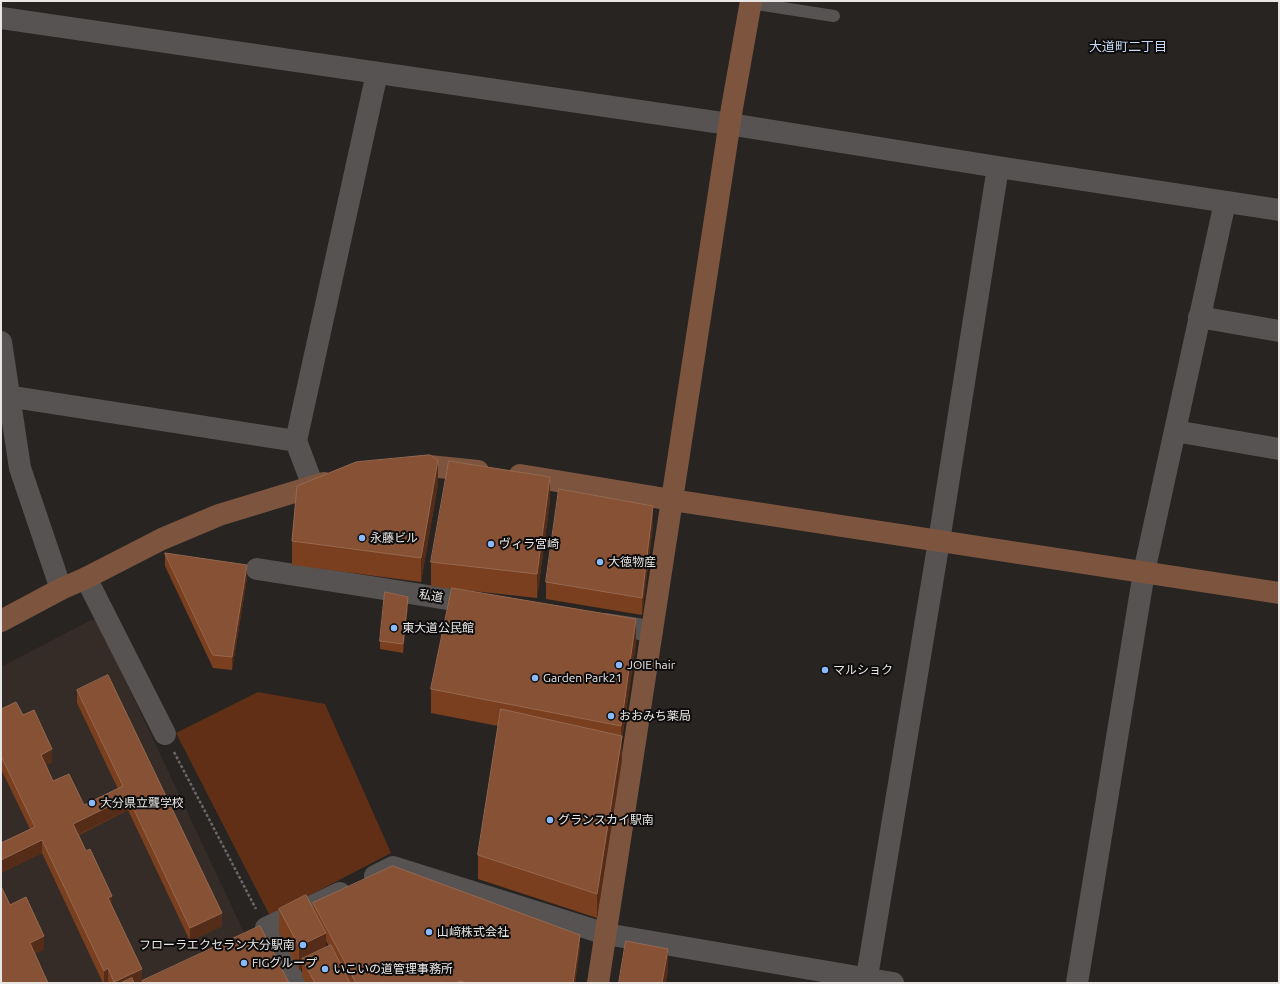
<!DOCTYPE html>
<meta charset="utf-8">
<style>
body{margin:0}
#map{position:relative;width:1280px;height:984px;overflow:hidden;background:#272422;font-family:Ubuntu,sans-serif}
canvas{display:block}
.frame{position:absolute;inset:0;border:2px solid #e9e7e6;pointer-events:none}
</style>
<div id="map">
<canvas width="1280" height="984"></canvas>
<div class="frame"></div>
</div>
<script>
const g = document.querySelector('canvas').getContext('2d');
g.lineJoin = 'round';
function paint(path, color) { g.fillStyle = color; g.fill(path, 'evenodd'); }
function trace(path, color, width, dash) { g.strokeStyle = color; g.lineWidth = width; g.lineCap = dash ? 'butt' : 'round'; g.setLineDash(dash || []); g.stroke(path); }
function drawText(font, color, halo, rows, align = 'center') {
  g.font = font + ' Ubuntu,"Noto Sans JP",sans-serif'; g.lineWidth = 4; g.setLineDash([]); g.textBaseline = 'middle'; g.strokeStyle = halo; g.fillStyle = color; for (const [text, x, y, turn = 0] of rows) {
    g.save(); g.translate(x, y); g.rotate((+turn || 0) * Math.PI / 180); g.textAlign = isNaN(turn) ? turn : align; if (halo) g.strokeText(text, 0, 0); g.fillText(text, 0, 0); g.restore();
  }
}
const built = new Path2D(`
 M93,619l5,3 149,317 -92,44h-154v-316z`);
const green = new Path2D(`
 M258,692l67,12 66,149 -121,63 -94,-183z`);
const path = new Path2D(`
 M174,752l82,157`);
const lane = new Path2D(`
 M750,3l84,13`);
const street = new Path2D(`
 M1,18l728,106 269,43 281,43
 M1199,317l80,14
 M1,342l19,126 41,121
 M1,395l295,46 17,45
 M1175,431l104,18
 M296,441l81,-368
 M257,569l222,35
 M86,578l79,156
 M606,624l46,7
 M375,876l18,-9 213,67 287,49
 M295,983l-29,-55 74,-35
 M866,983l73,-442 59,-374
 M1077,983l67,-411 81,-370`);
const secondary = new Path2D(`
 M409,468l20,-2 49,5
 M520,475l152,25 607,93
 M1,621l60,-32 25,-11 76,-39 57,-24 105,-32
 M598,983l134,-875 19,-107`);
const wall = new Path2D(`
 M438,484l-17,98 -129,-17v-24z
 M550,501l-13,97 -82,-9 181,54 -14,97v20l-25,158 -119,-39v-24l20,-129 -67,-13v-24l21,-100 -21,-3v-24z
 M653,524l-11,91 -96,-16v-17z
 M165,553l82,25 -15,92 -19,-2 -48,-102z
 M408,606l-5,47 -23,-4v-8z
 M77,690l145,236 -32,15 -62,-131 -49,25 33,72 30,75 -3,1h-30l-1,-2 -3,2h-2l-61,-130 -41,20v-30l29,-14 -29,-60v-60l22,6 29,47 -6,3 7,16 31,24 34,-16 -41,-86z
 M313,903l267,45 -5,35h-269l-4,-7v-8l-3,2 -20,-37v-24l34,-1zM326,941l3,5 -3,1z`);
const shadedWall = new Path2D(`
 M438,460v24l-17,98v-24z
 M550,477v24l-13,97v-24z
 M653,506v18l-11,91v-17z
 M247,565v13l-15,92v-13z
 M408,597v9l-5,47v-9z
 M636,619v24l-14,97v20l-25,158v-24l24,-149v-19z
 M52,749v13l-11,6v-13z
 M128,797v13l-55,27v-13z
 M42,840v13l-41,20v-13z
 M112,896v13l-4,-11z
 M222,913v13l-32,15v-13z
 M326,933v24l-24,2v9l-3,2v-24z
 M580,935v13l-5,35h-2z
 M44,936v14l-14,6v-13z
 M668,949v24l-2,10h-4z
 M108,968v13l-4,2v-12z
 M142,969v13l-3,1h-25v-1z`);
const building = new Path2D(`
 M430,455l8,5 -17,98 -129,-17 5,-55 59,-24z
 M449,461l101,16 -13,97 -106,-12z
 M559,489l94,17 -11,92 -96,-16z
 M165,553l82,12 -15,92 -19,-2z
 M452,588l184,31 -15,107 -190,-37z
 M385,592l23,5 -5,47 -23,-3z
 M108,675l114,238 -32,15 -62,-131 -55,27 13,27 4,-2 22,47 -4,2 34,71 -28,13 -6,-14 -4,3 -62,-131 -41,20v-17l34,-16 -34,-71v-47l15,-7 7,13 11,-5 18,39 -11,6 12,26 16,-7 15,31 39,-19 -46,-96z
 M501,709l121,27 -25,158 -119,-39z
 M393,866l187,69 -7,48h-106l-7,-2 -4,2h-100l-43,-80z
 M1,886l9,19 16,-8 18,39 -14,7 18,40h-45l-2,-3z
 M306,895l20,38 -27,13 -20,-37z
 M260,926l29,57h-146l-1,-2z
 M626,941l42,8 -6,34h-43z
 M331,945l19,38h-35l-13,-24z
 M132,978l2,5h-13z
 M460,981l7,2h-11z`);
const markers = [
 [362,538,4,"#88bafc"],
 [491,544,4,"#88bafc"],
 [600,562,4,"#88bafc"],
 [394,628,4,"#88bafc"],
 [619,665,4,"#88bafc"],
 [825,670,4,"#88bafc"],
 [535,678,4,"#88bafc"],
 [611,716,4,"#88bafc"],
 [92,803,4,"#88bafc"],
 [550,820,4,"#88bafc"],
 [429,932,4,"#88bafc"],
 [303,945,4,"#88bafc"],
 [244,963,4,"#88bafc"],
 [325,969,4,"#88bafc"]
];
const poiNames = [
 ["永藤ビル",370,538],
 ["ヴィラ宮崎",499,544],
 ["大徳物産",608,562],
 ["東大道公民館",402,628],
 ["JOIE hair",627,665],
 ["マルショク",833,670],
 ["Garden Park21",543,678],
 ["おおみち薬局",619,716],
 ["大分県立聾学校",100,803],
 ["グランスカイ駅南",558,820],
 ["山﨑株式会社",437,932],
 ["フローラエクセラン大分駅南",295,945,"right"],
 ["FIGグループ",252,963],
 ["いこいの道管理事務所",333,969]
];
const streetNames = [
 ["私道",431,596,9]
];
const neighbourhoodNames = [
 ["大道町二丁目",1128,47]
];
paint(built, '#352c28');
paint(green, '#612f16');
trace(path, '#6a6866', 2.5, [3, 2]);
trace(lane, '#575352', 12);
trace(street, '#575352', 22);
trace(secondary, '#7d553e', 22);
paint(wall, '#7a3f1e');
paint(shadedWall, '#542c17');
paint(building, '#865134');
trace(building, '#966850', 1);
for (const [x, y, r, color] of markers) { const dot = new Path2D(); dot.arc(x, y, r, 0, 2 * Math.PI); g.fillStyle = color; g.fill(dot); trace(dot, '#0f0d0d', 1.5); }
drawText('12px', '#e9e7e6', '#0f0d0d', poiNames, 'left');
drawText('12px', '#e9e7e6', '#0f0d0d', streetNames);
drawText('13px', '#c7daf3', '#0f0d0d', neighbourhoodNames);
</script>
